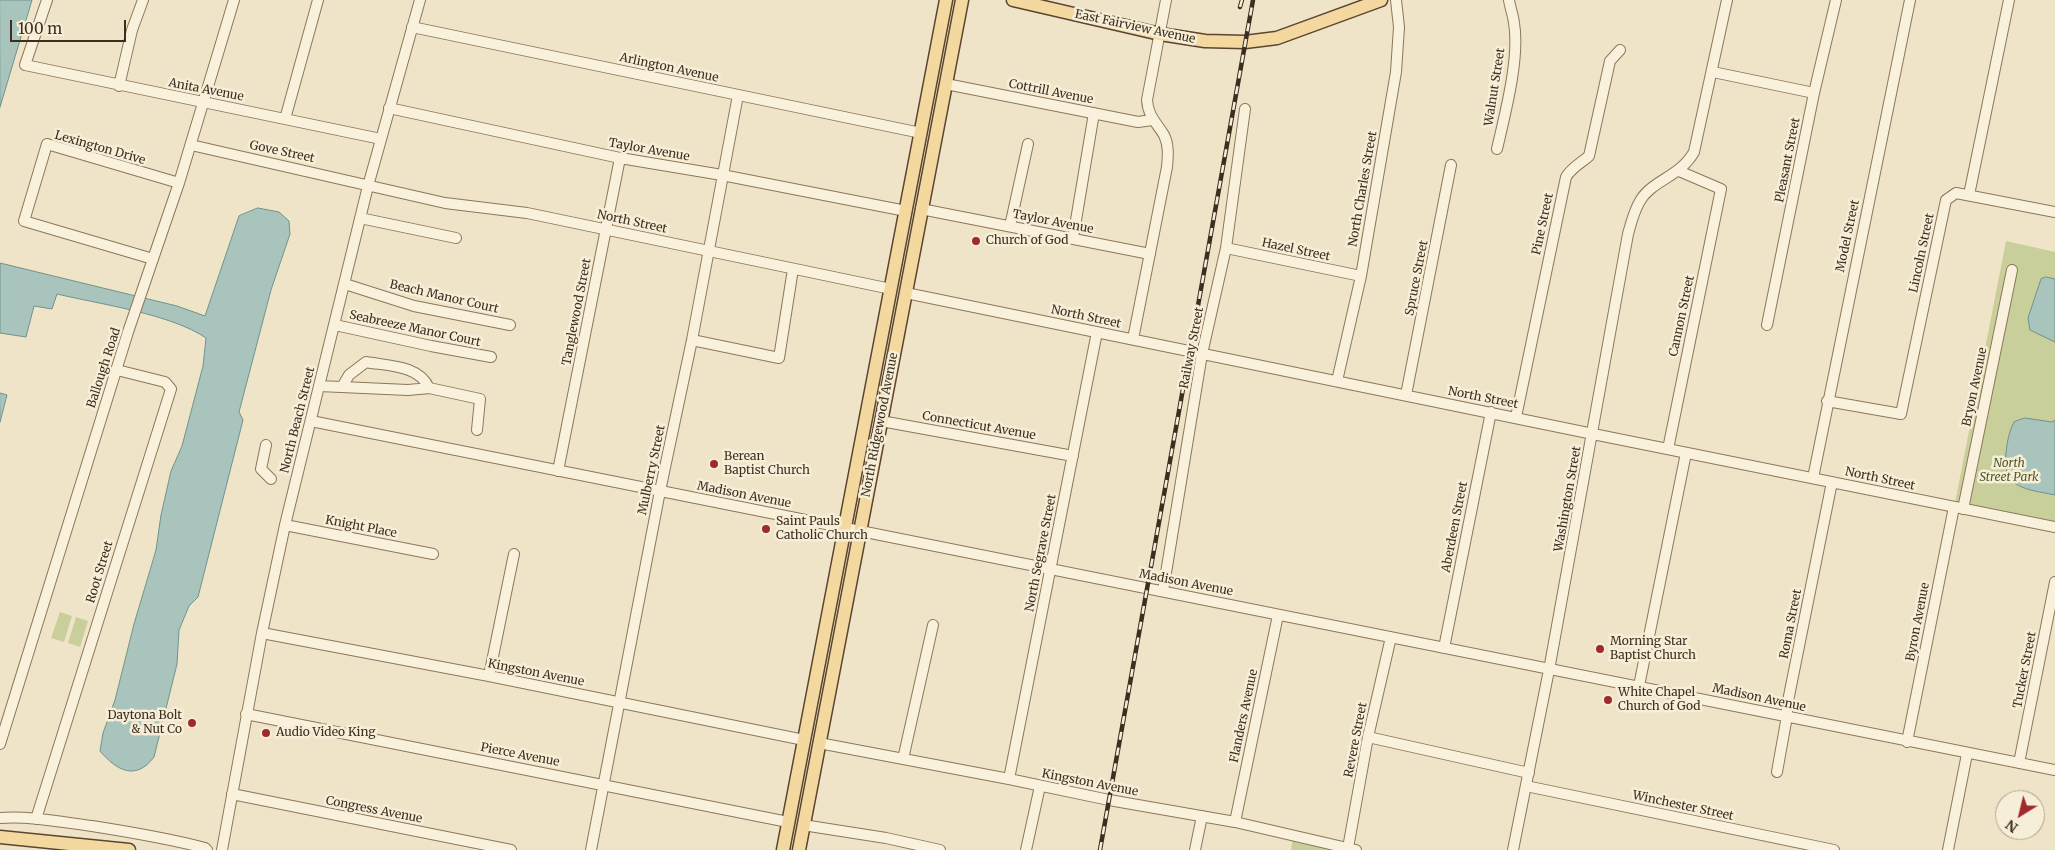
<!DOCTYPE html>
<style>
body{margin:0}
#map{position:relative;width:2055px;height:850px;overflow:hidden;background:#f0e4c8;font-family:Merriweather,serif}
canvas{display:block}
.north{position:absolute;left:1995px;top:790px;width:50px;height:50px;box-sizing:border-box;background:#f7eed8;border:1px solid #ada18e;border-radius:50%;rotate:216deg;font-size:14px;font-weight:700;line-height:20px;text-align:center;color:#3d2e20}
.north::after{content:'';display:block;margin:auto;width:18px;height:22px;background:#9e2a2b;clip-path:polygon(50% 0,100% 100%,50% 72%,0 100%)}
.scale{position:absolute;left:10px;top:20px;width:116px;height:22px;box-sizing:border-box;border:2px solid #3d2e20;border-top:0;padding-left:6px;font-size:15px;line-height:18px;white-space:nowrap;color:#3d2e20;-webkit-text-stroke:4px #f7eed8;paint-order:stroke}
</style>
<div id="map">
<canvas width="2055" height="850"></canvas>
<div class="north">N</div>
<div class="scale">100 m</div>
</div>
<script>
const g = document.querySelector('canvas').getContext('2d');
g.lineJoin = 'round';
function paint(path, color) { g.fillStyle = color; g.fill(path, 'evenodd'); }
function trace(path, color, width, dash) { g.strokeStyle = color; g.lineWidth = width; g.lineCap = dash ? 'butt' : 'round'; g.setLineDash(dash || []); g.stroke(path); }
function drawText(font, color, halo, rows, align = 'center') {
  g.font = font + ' Merriweather,serif'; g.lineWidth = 5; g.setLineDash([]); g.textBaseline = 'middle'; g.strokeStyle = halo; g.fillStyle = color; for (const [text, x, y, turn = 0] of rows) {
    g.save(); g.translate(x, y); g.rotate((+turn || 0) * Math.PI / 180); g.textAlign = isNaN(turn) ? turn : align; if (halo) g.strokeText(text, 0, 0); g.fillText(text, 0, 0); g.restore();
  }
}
const green = new Path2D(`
 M2006,241l49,11v275l-100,-24z
 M60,612l12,4 -8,26 -13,-4z
 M76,617l12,4 -8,26 -12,-4z
 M1293,836l63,14h-65z`);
const water = new Path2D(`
 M0,0h32l-32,107z
 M258,208l21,4 10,9 1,13 -19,56 -32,122 4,8 -45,177 -9,9 -10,24 -2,34 -23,93c-18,24 -37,14 -54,-6l3,-18 12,-33 19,-76 22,-74 5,-35 10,-44 11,-25 21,-80 3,-28c-35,-24 -107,-34 -149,-44l-5,15 -18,-3 -8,31 -26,-4v-70l177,43 28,10 34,-100z
 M2046,277l9,2v63l-25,-12 -2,-12 13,-39z
 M0,393l7,2 -7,27z
 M2025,418l27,4 3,-2v75c-28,-6 -54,-6 -49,-42 1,-11 3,-21 8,-31z`);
const minor = new Path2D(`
 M47,0l-22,65 356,74
 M412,27l509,106
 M1713,72l101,21
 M946,84l192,38 14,-2
 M119,86l13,-56 11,-30
 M389,108l231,50 102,17 184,36
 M285,119l33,-119
 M191,145l254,58 82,10 364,76
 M1497,149c8,-35 23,-91 17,-126 -1,-8 -4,-16 -5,-23
 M1969,195l40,-195
 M921,209l229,45
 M360,218l96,20
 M1010,226l18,-82
 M1073,238l21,-125
 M1226,248l135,28
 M153,259l-129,-38 23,-77 132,39
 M345,284l69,22 96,19
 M906,293l687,141 462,93
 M335,325l96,21 60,11
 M1767,325l47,-232 22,-93
 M1133,339l34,-172c1,-11 2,-22 -3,-32 -8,-13 -16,-19 -17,-35l19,-100
 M692,340l87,18 14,-89
 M1337,381l24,-105 35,-204 3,-45 -3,-27
 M319,386l89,4 22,-2
 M342,387l7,-12 17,-13c22,4 53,3 63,26l51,11 -3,31
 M1406,395l45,-230
 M1827,401l74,13 45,-214 10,-7 99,19
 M1516,417l50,-240c6,-10 14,-13 23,-21l21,-95 10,-11
 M311,421l1744,349
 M881,421l192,35
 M266,445l-5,24 10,10
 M1668,449l53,-260 -42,-18
 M558,471l62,-313
 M1813,478l97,-478
 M1963,509l49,-239
 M285,525l148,29
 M1163,591l39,-237 24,-106 19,-139
 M262,633l227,43 315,64
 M1444,648l47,-236
 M489,676l25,-122
 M1639,686l47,-233
 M246,714l542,108
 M1368,737l161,36
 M1907,742l47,-235
 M819,743l190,36 100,21 126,22 121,28
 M0,744l128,-412 51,-149 55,-183
 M903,759l30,-134
 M2019,763l36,-181
 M1777,772l10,-56v-10l45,-224
 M1009,779l88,-447
 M1526,786l308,64
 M232,794l279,56
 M0,818c31,-2 61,4 92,8 38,6 75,12 113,22l2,2
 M36,819l135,-430 -6,-7 -48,-12
 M1235,822l43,-207
 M803,825l83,13 54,12
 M1348,848l20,-111 23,-100
 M222,850l40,-217 23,-108 83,-339 52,-186
 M591,850l69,-359 32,-151 46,-245
 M1026,850l14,-64
 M1195,850l7,-34
 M1513,850l36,-180 79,-436c3,-11 6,-23 12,-33 12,-21 40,-24 54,-49l33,-152
 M1948,850l19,-96`);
const major = new Path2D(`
 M1013,0l147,34 45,7 40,1 32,-4 104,-38
 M0,837l129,13
 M783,850l163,-850
 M799,850l163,-850`);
const rail = new Path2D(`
 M1240,7l2,-7
 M1100,850l153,-850`);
const markers = [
 [976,241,5,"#9e2a2b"],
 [714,464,5,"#9e2a2b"],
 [766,529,5,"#9e2a2b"],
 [1600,649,5,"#9e2a2b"],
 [1608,700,5,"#9e2a2b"],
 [192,723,5,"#9e2a2b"],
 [266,733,5,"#9e2a2b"]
];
const streetNames = [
 ["East Fairview Avenue",1135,27,12],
 ["Arlington Avenue",669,68,12],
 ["Walnut Street",1495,87,-81],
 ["Anita Avenue",206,90,11],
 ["Cottrill Avenue",1051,92,11],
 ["Lexington Drive",100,148,16],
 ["Taylor Avenue",649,150,10],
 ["Gove Street",282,152,12],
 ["Pleasant Street",1788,160,-79],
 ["North Charles Street",1363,189,-80],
 ["North Street",632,222,12],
 ["Taylor Avenue",1053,222,11],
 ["Pine Street",1543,224,-78],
 ["Model Street",1848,236,-78],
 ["Hazel Street",1296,250,12],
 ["Lincoln Street",1922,253,-78],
 ["Spruce Street",1417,278,-79],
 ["Beach Manor Court",444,297,13],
 ["Tanglewood Street",577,312,-79],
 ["Cannon Street",1682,316,-78],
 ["North Street",1086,317,12],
 ["Seabreeze Manor Court",415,329,12],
 ["Railway Street",1192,348,-79],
 ["Ballough Road",104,368,-72],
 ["Bryon Avenue",1975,387,-78],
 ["North Street",1483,398,11],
 ["North Beach Street",298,420,-76],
 ["North Ridgewood Avenue",880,425,-79],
 ["Connecticut Avenue",979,426,10],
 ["Mulberry Street",652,470,-78],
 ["North Street",1880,479,12],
 ["Madison Avenue",744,495,11],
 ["Washington Street",1568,499,-80],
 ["Knight Place",361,527,11],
 ["Aberdeen Street",1455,527,-79],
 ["North Segrave Street",1041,553,-79],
 ["Root Street",100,572,-73],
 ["Madison Avenue",1186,583,11],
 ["Byron Avenue",1918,622,-79],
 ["Roma Street",1791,624,-79],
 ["Tucker Street",2025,670,-79],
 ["Kingston Avenue",536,673,11],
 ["Madison Avenue",1759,698,12],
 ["Flanders Avenue",1244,716,-78],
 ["Revere Street",1356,740,-79],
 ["Pierce Avenue",520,755,11],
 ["Kingston Avenue",1090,783,11],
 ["Winchester Street",1683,806,12],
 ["Congress Avenue",374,810,11]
];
const poiNames = [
 ["Church of God",986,241],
 ["Berean",724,457],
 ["Baptist Church",724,471],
 ["Saint Pauls",776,522],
 ["Catholic Church",776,536],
 ["Morning Star",1610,642],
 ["Baptist Church",1610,656],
 ["White Chapel",1618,693],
 ["Church of God",1618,707],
 ["Daytona Bolt",182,716,"right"],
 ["& Nut Co",182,730,"right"],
 ["Audio Video King",276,733]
];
const parkNames = [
 ["North",2009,464],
 ["Street Park",2009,478]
];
paint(green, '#c9cf9b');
paint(water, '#a9c4bc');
trace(water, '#6f938a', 1);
trace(minor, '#8d765c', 12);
trace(major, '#5b4430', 15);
trace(minor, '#faf1dc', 10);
trace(major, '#f3d9a0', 12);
trace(rail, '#3d2e20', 4.5);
trace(rail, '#f7eed8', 2.5, [8]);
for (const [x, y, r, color] of markers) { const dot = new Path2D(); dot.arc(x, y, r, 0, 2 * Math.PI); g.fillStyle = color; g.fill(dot); trace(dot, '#f7eed8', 2); }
drawText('12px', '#3d2e20', '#f7eed8', streetNames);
drawText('12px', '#3d2e20', '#f7eed8', poiNames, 'left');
drawText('italic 12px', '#4d5a26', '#f7eed8', parkNames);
</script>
